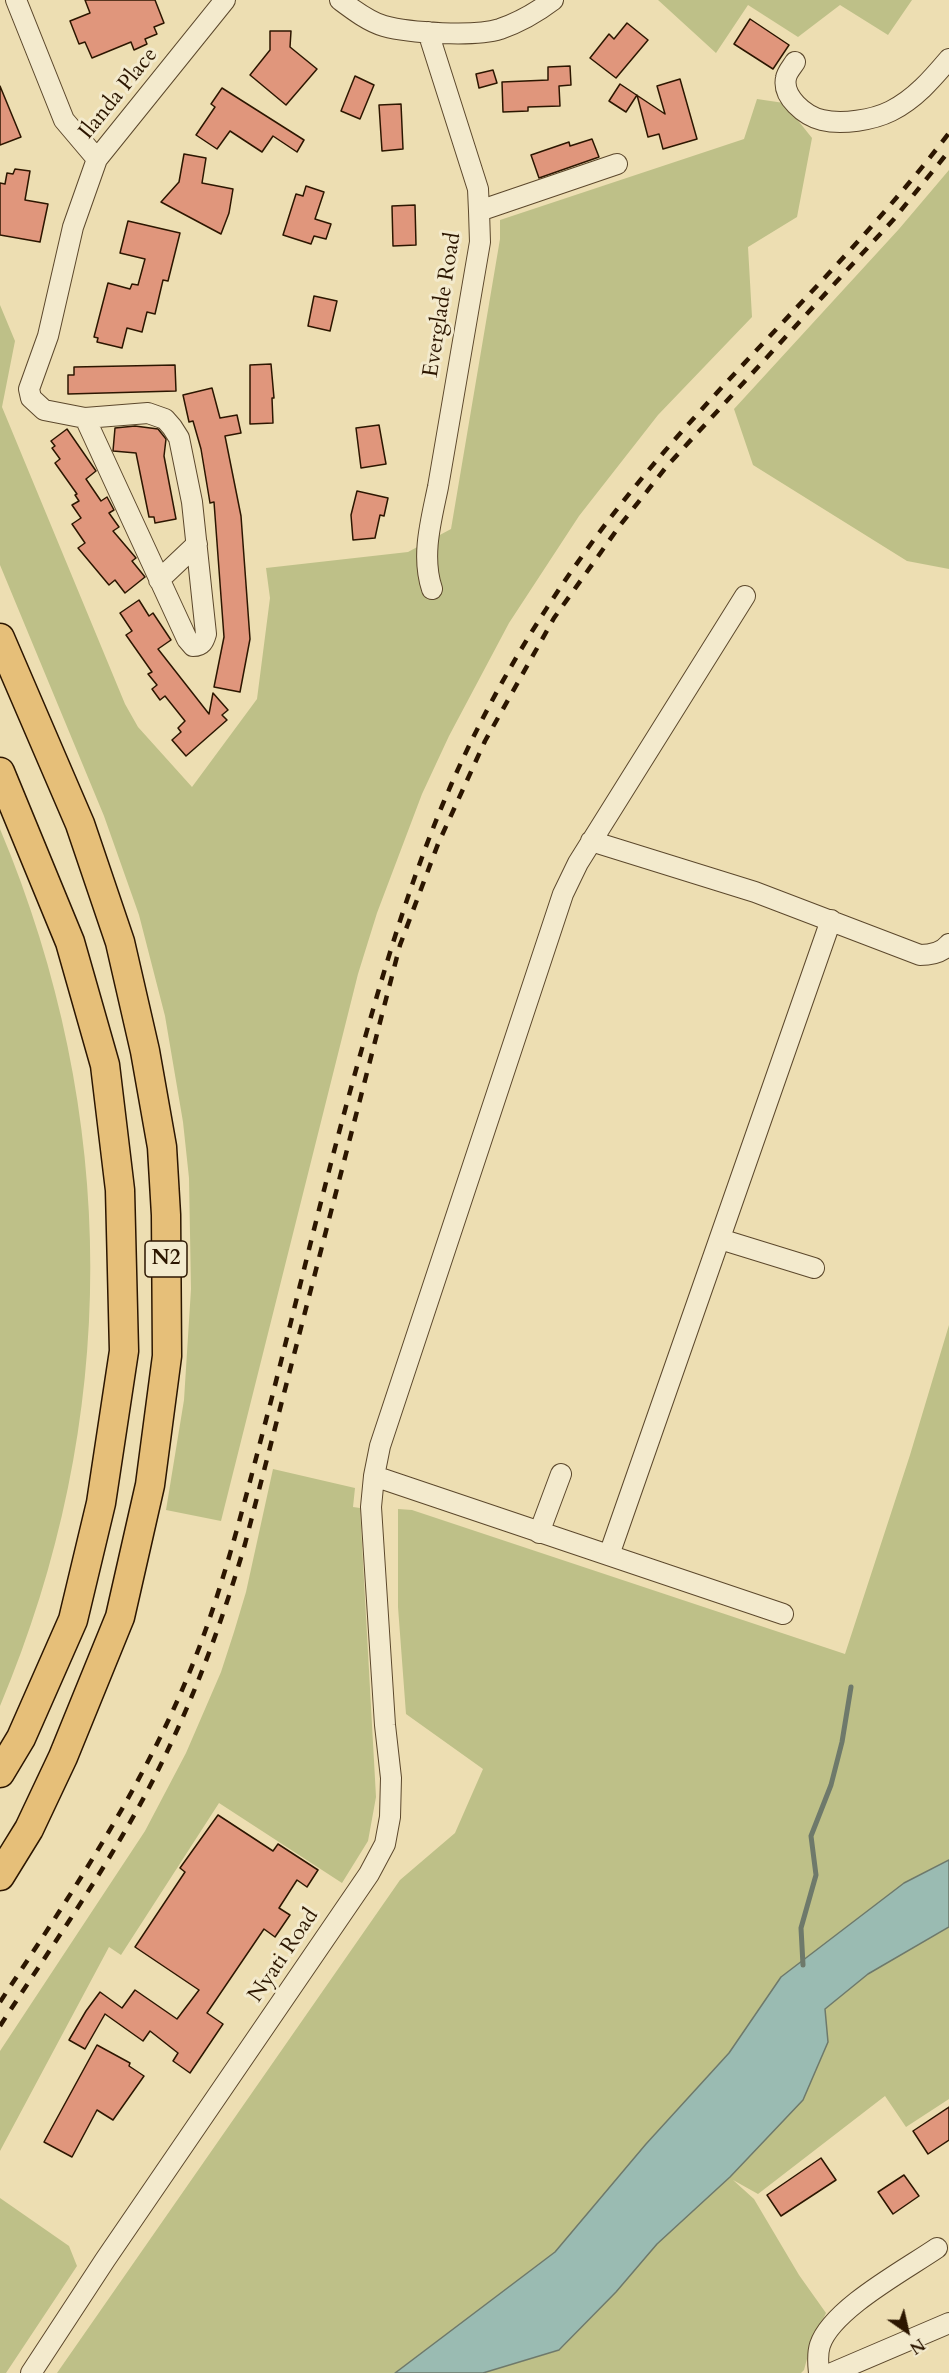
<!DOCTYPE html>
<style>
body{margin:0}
#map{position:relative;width:949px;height:2373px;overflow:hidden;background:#eddeb2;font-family:Cardo,serif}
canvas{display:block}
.north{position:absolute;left:877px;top:2301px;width:60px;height:60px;-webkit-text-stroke:4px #f3eacd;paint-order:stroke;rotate:146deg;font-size:16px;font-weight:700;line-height:24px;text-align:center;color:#2c1600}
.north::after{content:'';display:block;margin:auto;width:21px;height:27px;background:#2c1600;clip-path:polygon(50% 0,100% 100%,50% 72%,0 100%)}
</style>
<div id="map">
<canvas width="949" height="2373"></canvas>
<div class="north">N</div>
</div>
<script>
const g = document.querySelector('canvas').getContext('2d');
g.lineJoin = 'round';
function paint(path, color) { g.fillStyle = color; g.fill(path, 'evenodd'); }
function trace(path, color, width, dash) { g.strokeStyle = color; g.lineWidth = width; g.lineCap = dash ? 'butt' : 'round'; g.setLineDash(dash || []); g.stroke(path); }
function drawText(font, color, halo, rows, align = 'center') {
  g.font = font + ' Cardo,serif'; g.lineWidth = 6; g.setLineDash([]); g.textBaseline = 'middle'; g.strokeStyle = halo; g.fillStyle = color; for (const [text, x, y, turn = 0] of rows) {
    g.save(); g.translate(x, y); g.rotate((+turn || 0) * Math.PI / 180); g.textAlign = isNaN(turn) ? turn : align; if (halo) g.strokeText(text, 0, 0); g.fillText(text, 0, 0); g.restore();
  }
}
const green = new Path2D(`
 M658,0h254l-24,35 -48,-30 -42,32 -50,-32 -32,48z
 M757,99l27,4 28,35 -15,79 -49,30 4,70 -94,98 -79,101 -70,107 -60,113 -27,58 -45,119 -19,61 -137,547 -55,-11 18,-110 7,-111 -2,-111 -6,-56 -18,-106 -26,-101 -35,-99 -104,-251v-260l15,36 -13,66 123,297 13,23 54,60 65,-88 13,-101 -4,-30 142,-16 43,-23 49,-290v-19l244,-81z
 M949,170v399l-42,-8 -154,-96 -19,-56 165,-180z
 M0,829c120,286 121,591 0,877z
 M949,1325v535l-45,23 -123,94 -52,76 -83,91 -91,108 -160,121h-338l343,-493 55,-47 28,-64 -77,-55 -8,-107v-98l14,1 433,144 65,-199z
 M273,1469l82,19 -2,19 7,1 16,289 -8,44 -26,42 -123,-80 -98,152 -12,-8 -109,204v-100l145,-220 41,-78 35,-81 13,-40 12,-40z
 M949,1927v172l-43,28 -21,-31 -127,98 -25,-14 21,19 45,76 27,38 -15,31 -7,26 -3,3h-318l77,-23 56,-58 212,-250 -3,-33 43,-35z
 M0,2198l69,48 8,20 -71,107h-6z`);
const water = new Path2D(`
 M949,1860v67l-81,47 -43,35 3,33 -25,58 -73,77 -73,67 -41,48 -57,58 -76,23h-88l160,-121 91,-108 83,-91 52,-76 123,-94z`);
const stream = new Path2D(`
 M803,1965l-2,-37 15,-53 -5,-39 20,-51 11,-43 9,-55`);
const building = new Path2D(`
 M85,0h70l9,23 -10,4 3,7 -12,5 2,5 -13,6 -3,-8 -39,16 -7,-16 -6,2 -9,-23 20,-8z
 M750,19l39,26 -16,24 -39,-25z
 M627,23l21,17 -32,38 -26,-20 19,-24 5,5z
 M270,31h21l-1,16 27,22 -31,36 -36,-30 20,-25z
 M570,66l1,19 -12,1 1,20 -32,1v4l-25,1 -1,-30 46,-2v-13z
 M493,70l4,13 -18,5 -3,-14z
 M355,76l19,9 -14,34 -19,-8z
 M680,79l17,60 -34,10 -4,-15 -11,3 -11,-42 -11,17 -17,-11 11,-17 45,30 -8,-28z
 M0,86l21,51 -21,8z
 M222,88l82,52 -7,12 -24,-16 -11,16 -32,-21 -13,18 -21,-14 19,-28 -4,-3z
 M401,104l2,45 -21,2 -3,-46z
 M592,139l7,18 -60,21 -8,-23 38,-13 1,4z
 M184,154l22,4 -4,25 31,6 -4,24 -8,21 -60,-32 18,-20z
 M15,169l15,2 -5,29 23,4 -8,38 -40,-7v-52l5,1 2,-11 6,1z
 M306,186l18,6 -9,27 16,5 -5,15 -12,-3 -3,8 -28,-9 13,-41 7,2z
 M415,205l1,40 -23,1 -1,-40z
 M128,221l52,12 -12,48 -5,-1 -8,34 -8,-2 -5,20 -15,-4 -5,20 -25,-6 1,-4 -4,-1 14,-54 22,6 2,-5 6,1 7,-26 -25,-6z
 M314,296l23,5 -7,30 -22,-5z
 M271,364l3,34h-2l1,25 -23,1v-59z
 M175,365l1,26 -108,3v-19h6v-8z
 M212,388l8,30 17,-3 4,18 -16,3 16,80 9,123 -10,53 -26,-5 10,-50 -10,-135 -4,1 -9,-54 -8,-28 -4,1 -6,-27z
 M379,425l7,39 -25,4 -5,-40z
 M135,426l23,3 8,10 -2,17 12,63 -21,4 -1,-6h-5l-13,-64 -23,-2 2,-23z
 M67,429l29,42 -10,8 15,22 6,-4 7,13 -5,3 10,14 -6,4 23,27 -4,3 13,16 -20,16 -10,-13 -6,5 -31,-37 7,-5 -13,-19 9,-6 -9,-13 7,-4 -4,-6 2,-1 -22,-31 5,-4 -8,-11 3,-2 -4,-5z
 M357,491l31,7 -4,18 -4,-1 -5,23 -22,2 -2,-25z
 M139,600l10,16 4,-3 18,27 -13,9 51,65 4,-21 15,17 -6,5 5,5 -41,36 -14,-16 9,-8 -3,-4 7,-7 -20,-25 -5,4 -8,-11 5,-4 -9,-11 4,-2 -26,-37 6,-4 -12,-18z
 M218,1815l55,36 5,-7 40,26 -11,17 -10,-7 -18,28 11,7 -15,22 -11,-8 -57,84 16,11 -33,49 -17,-12 5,-8 -28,-22 -7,10 -38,-27 -20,35 -16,-9 17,-29 14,-19 22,16 13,-18 42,29 22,-29 -64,-43 50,-75 -5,-4z
 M97,2045l33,18 -1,3 15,10 -31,44 -16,-10 -25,47 -28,-15z
 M949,2107v33l-21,14 -15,-23z
 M821,2158l15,22 -55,36 -14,-21z
 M904,2175l15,21 -26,18 -15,-22z`);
const minor = new Path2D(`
 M16,0l48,120 33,39
 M340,0c12,9 29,22 44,26 25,7 91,11 116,3 20,-7 36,-16 53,-29
 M428,32l50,157 1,22 1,31 -42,245c-7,34 -17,69 -6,102
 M795,62c-3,5 -8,10 -9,16 -4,19 19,38 36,42 20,5 51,0 69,-9 24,-12 41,-32 58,-52
 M479,211l138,-47
 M85,418l102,221 6,7c9,0 11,-5 13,-12l-14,-132 -13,-64 -7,-11 -7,-8 -17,-6 -63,5 -41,-8 -13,-12 -2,-9 19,-53 25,-109 24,-68 128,-159
 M159,580l38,-36
 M591,841l164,51 165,63c12,0 22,-2 29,-11
 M720,1239l94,29
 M374,1476l409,138
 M539,1533l22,-59
 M609,1555l222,-635
 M31,2373l74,-113 264,-386 16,-30 5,-27 1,-39 -6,-53 -14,-218 3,-31 6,-30 183,-552 15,-31 167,-267
 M819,2373c-1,-9 -2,-19 1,-28 12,-36 85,-75 117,-97
 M832,2373l117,-50`);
const highway = new Path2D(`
 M0,638l80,186 40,118 25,109 17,96 4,68 1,141 -17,129 -30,132 -57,140 -34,72 -29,47
 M0,772l70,170 35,123 15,125 4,161 -23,152 -28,117 -52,118 -21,35`);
const rail = new Path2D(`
 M0,2002c75,-114 151,-226 199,-354 30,-80 50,-164 72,-247 29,-114 56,-228 88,-342 26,-93 53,-185 92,-274 52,-119 128,-235 213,-333 93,-108 198,-205 285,-319
 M0,2026c60,-93 126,-184 172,-285 30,-64 53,-129 73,-197l155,-599 38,-101 47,-103 69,-123 67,-94 46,-58 227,-247 55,-68`);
const shields = [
 [166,1259,42]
];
const shieldNames = [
 ["N2",166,1259]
];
const streetNames = [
 ["Ilanda Place",119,94,-51],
 ["Everglade Road",443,305,-81],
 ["Nyati Road",284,1956,-56]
];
paint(green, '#bec088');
paint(water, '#9abbb2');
trace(water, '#6e796b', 1.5);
trace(stream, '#6e796b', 5);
paint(building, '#e0967c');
trace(building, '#2c1600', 1.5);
trace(minor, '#5c482c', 22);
trace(highway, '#2c1600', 31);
trace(minor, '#f3eacd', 20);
trace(highway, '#e6bf79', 28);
trace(rail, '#2c1600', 4.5, [10, 10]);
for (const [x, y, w] of shields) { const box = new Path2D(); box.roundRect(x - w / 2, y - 18, w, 36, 4.5); g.fillStyle = '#f3eacd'; g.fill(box); trace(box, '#2c1600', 1.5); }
drawText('bold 21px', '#2c1600', null, shieldNames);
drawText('22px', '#2c1600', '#f3eacd', streetNames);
</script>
